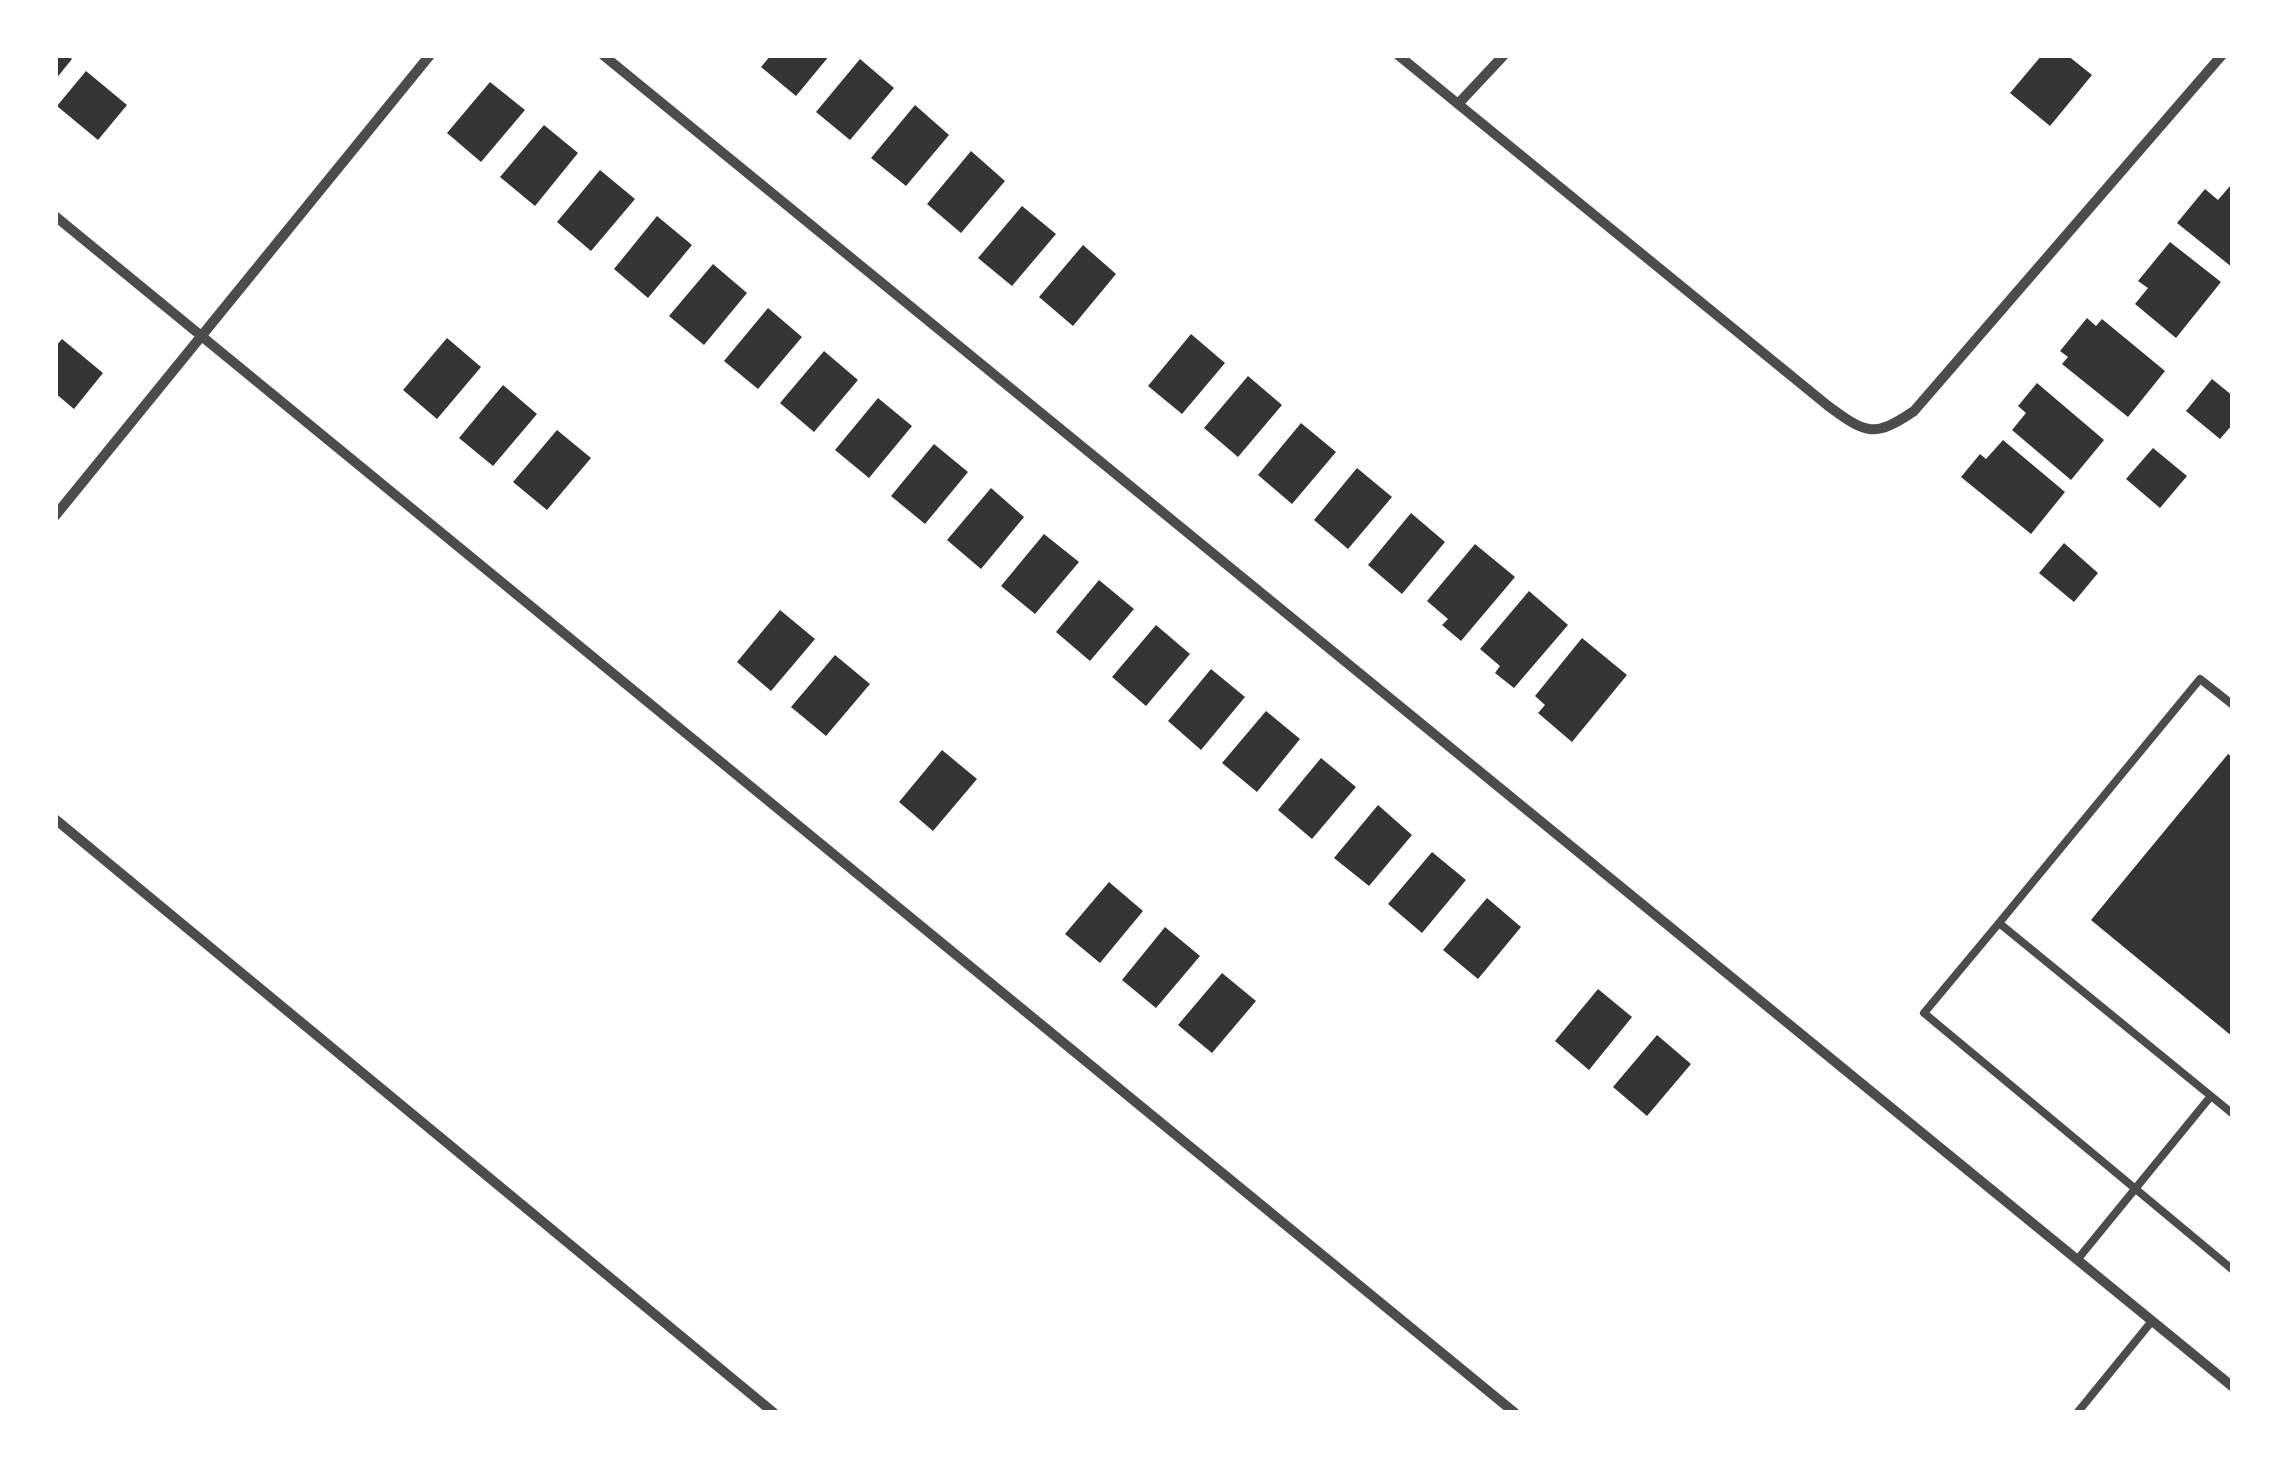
<!DOCTYPE html>
<style>
body{margin:0}
#map{position:relative;width:2288px;height:1468px;overflow:hidden;background:#fff;font-family:Helvetica,sans-serif}
canvas{display:block}
.frame{position:absolute;inset:0;border:58px solid #fff;pointer-events:none}
</style>
<div id="map">
<canvas width="2288" height="1468"></canvas>
<div class="frame"></div>
</div>
<script>
const g = document.querySelector('canvas').getContext('2d');
g.lineJoin = 'round';
function paint(path, color) { g.fillStyle = color; g.fill(path, 'evenodd'); }
function trace(path, color, width, dash) { g.strokeStyle = color; g.lineWidth = width; g.lineCap = dash ? 'butt' : 'round'; g.setLineDash(dash || []); g.stroke(path); }
const building = new Path2D(`
 M55,55h11l6,4 -17,21z
 M771,55h59l-34,41 -35,-29z
 M2042,55h25l25,20 -42,51 -40,-33z
 M860,59l34,29 -44,52 -34,-28z
 M86,71l41,34 -29,35 -41,-34z
 M490,82l35,28 -44,52 -34,-29z
 M915,105l34,30 -43,51 -35,-28z
 M544,125l34,28 -43,53 -35,-29z
 M971,151l34,30 -44,52 -34,-29z
 M600,170l35,29 -44,52 -34,-29z
 M2230,186l3,2v80l-56,-45 28,-34 13,11z
 M1022,206l34,28 -44,52 -34,-28z
 M657,216l35,29 -44,53 -34,-29z
 M2170,242l51,40 -45,56 -41,-34 13,-16 -10,-7z
 M1083,245l33,29 -43,52 -34,-29z
 M713,264l34,29 -43,52 -35,-29z
 M768,308l34,29 -44,52 -34,-28z
 M2087,318l9,8 6,-7 63,52 -37,46 -66,-53 6,-7 -8,-6z
 M1191,334l34,29 -43,51 -34,-28z
 M447,338l34,29 -44,52 -34,-29z
 M62,339l41,34 -29,36 -19,-16v-46z
 M824,351l34,29 -44,52 -34,-29z
 M1248,376l34,29 -44,52 -34,-29z
 M2212,379l21,17v28l-13,15 -34,-28z
 M2037,383l67,57 -33,40 -59,-50 14,-17 -8,-7z
 M503,385l34,29 -44,52 -34,-28z
 M878,398l34,28 -43,52 -34,-28z
 M1301,423l35,29 -44,52 -34,-29z
 M557,430l34,28 -44,52 -34,-28z
 M2003,440l62,52 -34,42 -70,-57 19,-23 6,5z
 M934,444l34,28 -43,52 -34,-28z
 M2153,448l34,28 -27,32 -34,-29z
 M1357,468l35,29 -44,52 -34,-29z
 M991,488l33,29 -43,52 -34,-29z
 M1411,513l34,29 -43,52 -34,-29z
 M1044,534l35,28 -44,52 -34,-28z
 M2064,543l34,30 -24,29 -35,-29z
 M1475,544l40,33 -54,64 -19,-16 6,-6 -21,-18z
 M1099,580l35,29 -44,52 -34,-29z
 M1529,591l39,34 -54,63 -19,-15 5,-7 -20,-17z
 M780,610l35,29 -44,52 -34,-29z
 M1156,625l34,29 -44,52 -34,-29z
 M1582,638l45,37 -55,67 -34,-29 7,-8 -10,-9z
 M835,655l35,29 -44,52 -35,-29z
 M1211,669l34,28 -44,53 -33,-29z
 M1266,711l34,28 -43,53 -35,-29z
 M942,750l35,29 -44,52 -34,-29z
 M2228,754l5,4v279l-142,-117z
 M1321,758l35,29 -44,52 -34,-29z
 M1378,805l34,30 -43,51 -35,-28z
 M1432,852l34,28 -44,53 -34,-29z
 M1109,882l34,29 -43,52 -35,-29z
 M1487,898l34,29 -43,52 -35,-29z
 M1165,927l35,29 -44,52 -34,-28z
 M1222,973l34,28 -44,52 -34,-28z
 M1598,989l34,28 -43,53 -34,-29z
 M1657,1035l34,29 -44,52 -34,-29z`);
const service = new Path2D(`
 M2233,705l-33,-26 -201,244 234,191
 M1999,923l-75,90 309,257
 M2077,1260l134,-164
 M2077,1413l75,-92`);
const minor = new Path2D(`
 M603,55l1630,1332
 M1398,55l429,350c38,28 46,34 87,6l308,-356
 M1458,104l46,-49
 M55,216l1460,1197
 M55,516l375,-461
 M55,819l719,594`);
paint(building, '#353535');
trace(service, '#4c4c4c', 8);
trace(minor, '#4c4c4c', 10);
</script>
